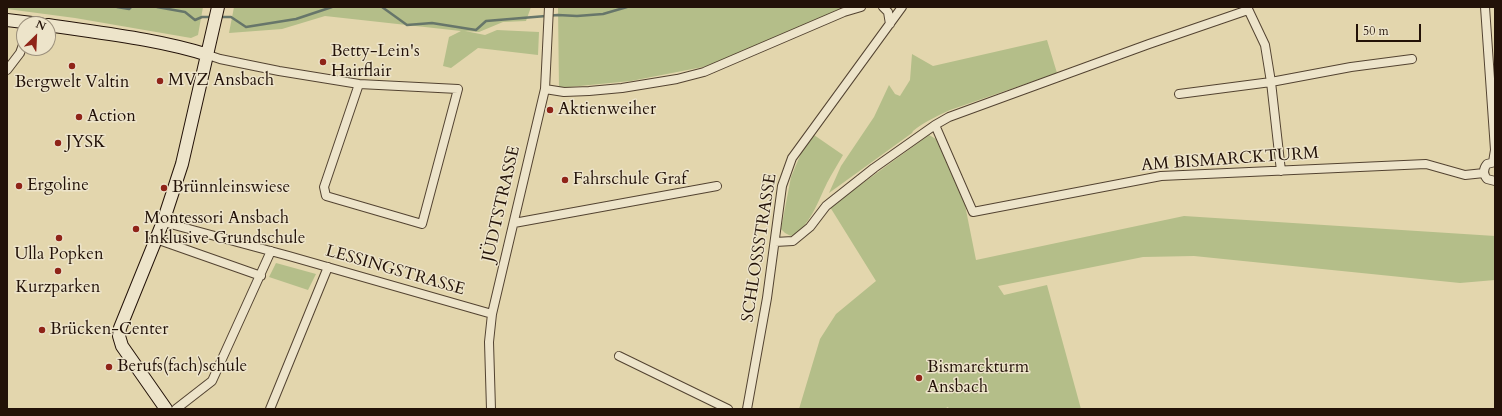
<!DOCTYPE html>
<meta charset="utf-8">
<style>
body{margin:0}
#map{position:relative;width:1502px;height:416px;overflow:hidden;background:#e3d6ad;font-family:Cardo,serif}
canvas{display:block}
.frame{position:absolute;inset:0;border:8px solid #231208;pointer-events:none}
.north{position:absolute;left:16px;top:16px;width:40px;height:40px;box-sizing:border-box;background:#ede4ca;border:1px solid #9c907c;border-radius:50%;rotate:24deg;font-size:11px;font-weight:700;line-height:16px;text-align:center;color:#231208}
.north::after{content:'';display:block;margin:auto;width:14px;height:18px;background:#8f2418;clip-path:polygon(50% 0,100% 100%,50% 72%,0 100%)}
.scale{position:absolute;left:1356px;top:24px;width:65px;height:18px;box-sizing:border-box;border:2px solid #231208;border-top:0;padding-left:5px;font-size:12px;line-height:14px;white-space:nowrap;color:#231208;-webkit-text-stroke:3px #ede4ca;paint-order:stroke}
</style>
<div id="map">
<canvas width="1502" height="416"></canvas>
<div class="frame"></div>
<div class="north">N</div>
<div class="scale">50 m</div>
</div>
<script>
const g = document.querySelector('canvas').getContext('2d');
g.lineJoin = 'round';
function paint(path, color) { g.fillStyle = color; g.fill(path, 'evenodd'); }
function trace(path, color, width, dash) { g.strokeStyle = color; g.lineWidth = width; g.lineCap = dash ? 'butt' : 'round'; g.setLineDash(dash || []); g.stroke(path); }
function drawText(font, color, halo, rows, align = 'center') {
  g.font = font + ' Cardo,serif'; g.lineWidth = 3; g.setLineDash([]); g.textBaseline = 'middle'; g.strokeStyle = halo; g.fillStyle = color; for (const [text, x, y, turn = 0] of rows) {
    g.save(); g.translate(x, y); g.rotate((+turn || 0) * Math.PI / 180); g.textAlign = isNaN(turn) ? turn : align; if (halo) g.strokeText(text, 0, 0); g.fillText(text, 0, 0); g.restore();
  }
}
const green = new Path2D(`
 M7,7h196l-5,28 -7,3 -116,-20 -68,-9z
 M234,7h297l-5,14 -23,1 -24,10 -14,-1 20,4 12,-5 42,2 -1,23 -60,-7 -27,20 -8,-2 6,-29 12,-6 -136,-15 -43,13 -53,4z
 M558,7h287l-132,58 -82,16 -72,7z
 M1047,40l10,33 -107,37c-13,6 -26,12 -37,21l-1,2 -83,60 12,-27 33,-49 15,-32 6,9 5,2 10,-16 2,-26 21,12z
 M814,135l29,20c-5,9 -11,18 -16,28 -8,16 -18,46 -36,53l-6,-3 -4,-4 10,-52 11,-26z
 M929,135l7,4 29,66 11,55 208,-44 311,20v44l-35,3 -266,-27 -51,1 -145,29 6,9 43,-10 34,124h-132l-1,-2 -4,2h-145l21,-70 16,-25 40,-33 -46,-74z
 M276,263l40,11 -8,16 -39,-13z`);
const stream = new Path2D(`
 M117,7l12,2 2,-2
 M157,7l28,5 10,8 7,-3h11
 M382,7l25,18 25,-2 44,7 10,-9 72,-6 19,1 26,-2 24,-7
 M220,17h11l15,10 50,-8 36,-12`);
const street = new Path2D(`
 M883,7l5,5 2,12
 M1247,7l18,38 6,37 10,89
 M1485,7l10,143 -2,12
 M208,55l12,4 59,12 80,13 99,5 -36,135 -96,-28 -2,-9 35,-103
 M7,70l13,-17 4,-11
 M545,89l19,3 25,-1 33,-3 55,-9 27,-7 140,-60 17,-5
 M1179,94l92,-12 80,-15 61,-8
 M935,125l38,87 188,-36 265,-12 39,11 19,-2
 M1495,162l-8,2c-4,5 -4,10 0,15l8,2
 M163,222l126,34 203,58
 M514,223l203,-37
 M156,239l105,37
 M775,242l18,-1 17,-14 16,-21 48,-38 61,-43 14,-8 200,-73 99,-34
 M619,356l109,53
 M176,409l36,-28 59,-130
 M270,409l58,-142
 M491,409l-2,-67 3,-28 53,-225 4,-82
 M747,409l20,-111 15,-112 10,-28 110,-151`);
const secondary = new Path2D(`
 M7,20l33,4
 M48,25c52,8 110,14 160,30
 M166,409l-44,-63 -3,-10 1,-8 43,-106 19,-58 36,-157`);
const markers = [
 [323,62,4,"#8f2418"],
 [72,66,4,"#8f2418"],
 [160,81,4,"#8f2418"],
 [550,110,4,"#8f2418"],
 [79,117,4,"#8f2418"],
 [58,143,4,"#8f2418"],
 [565,180,4,"#8f2418"],
 [19,186,4,"#8f2418"],
 [164,188,4,"#8f2418"],
 [136,229,4,"#8f2418"],
 [59,238,4,"#8f2418"],
 [58,271,4,"#8f2418"],
 [42,330,4,"#8f2418"],
 [109,367,4,"#8f2418"],
 [919,378,4,"#8f2418"]
];
const poiNames = [
 ["Betty-Lein's",331,52],
 ["Hairflair",331,72],
 ["MVZ Ansbach",168,81],
 ["Bergwelt Valtin",72,83,"center"],
 ["Aktienweiher",558,110],
 ["Action",87,117],
 ["JYSK",66,143],
 ["Fahrschule Graf",573,180],
 ["Ergoline",27,186],
 ["Brünnleinswiese",172,188],
 ["Montessori Ansbach",144,219],
 ["Inklusive Grundschule",144,239],
 ["Ulla Popken",59,255,"center"],
 ["Kurzparken",58,288,"center"],
 ["Brücken-Center",50,330],
 ["Berufs(fach)schule",117,367],
 ["Bismarckturm",927,368],
 ["Ansbach",927,388]
];
const streetNames = [
 ["AM BISMARCKTURM",1230,160,-4],
 ["JÜDTSTRASSE",502,204,-77],
 ["SCHLOSSSTRASSE",760,248,-81],
 ["LESSINGSTRASSE",395,271,16]
];
paint(green, '#b4be89');
trace(stream, '#67766a', 2.5);
trace(street, '#534331', 10);
trace(secondary, '#231208', 14);
trace(street, '#ede4ca', 8);
trace(secondary, '#ede4ca', 12);
for (const [x, y, r, color] of markers) { const dot = new Path2D(); dot.arc(x, y, r, 0, 2 * Math.PI); g.fillStyle = color; g.fill(dot); trace(dot, '#ede4ca', 1.5); }
drawText('17px', '#231208', '#ede4ca', poiNames, 'left');
drawText('17px', '#231208', '#ede4ca', streetNames);
</script>
